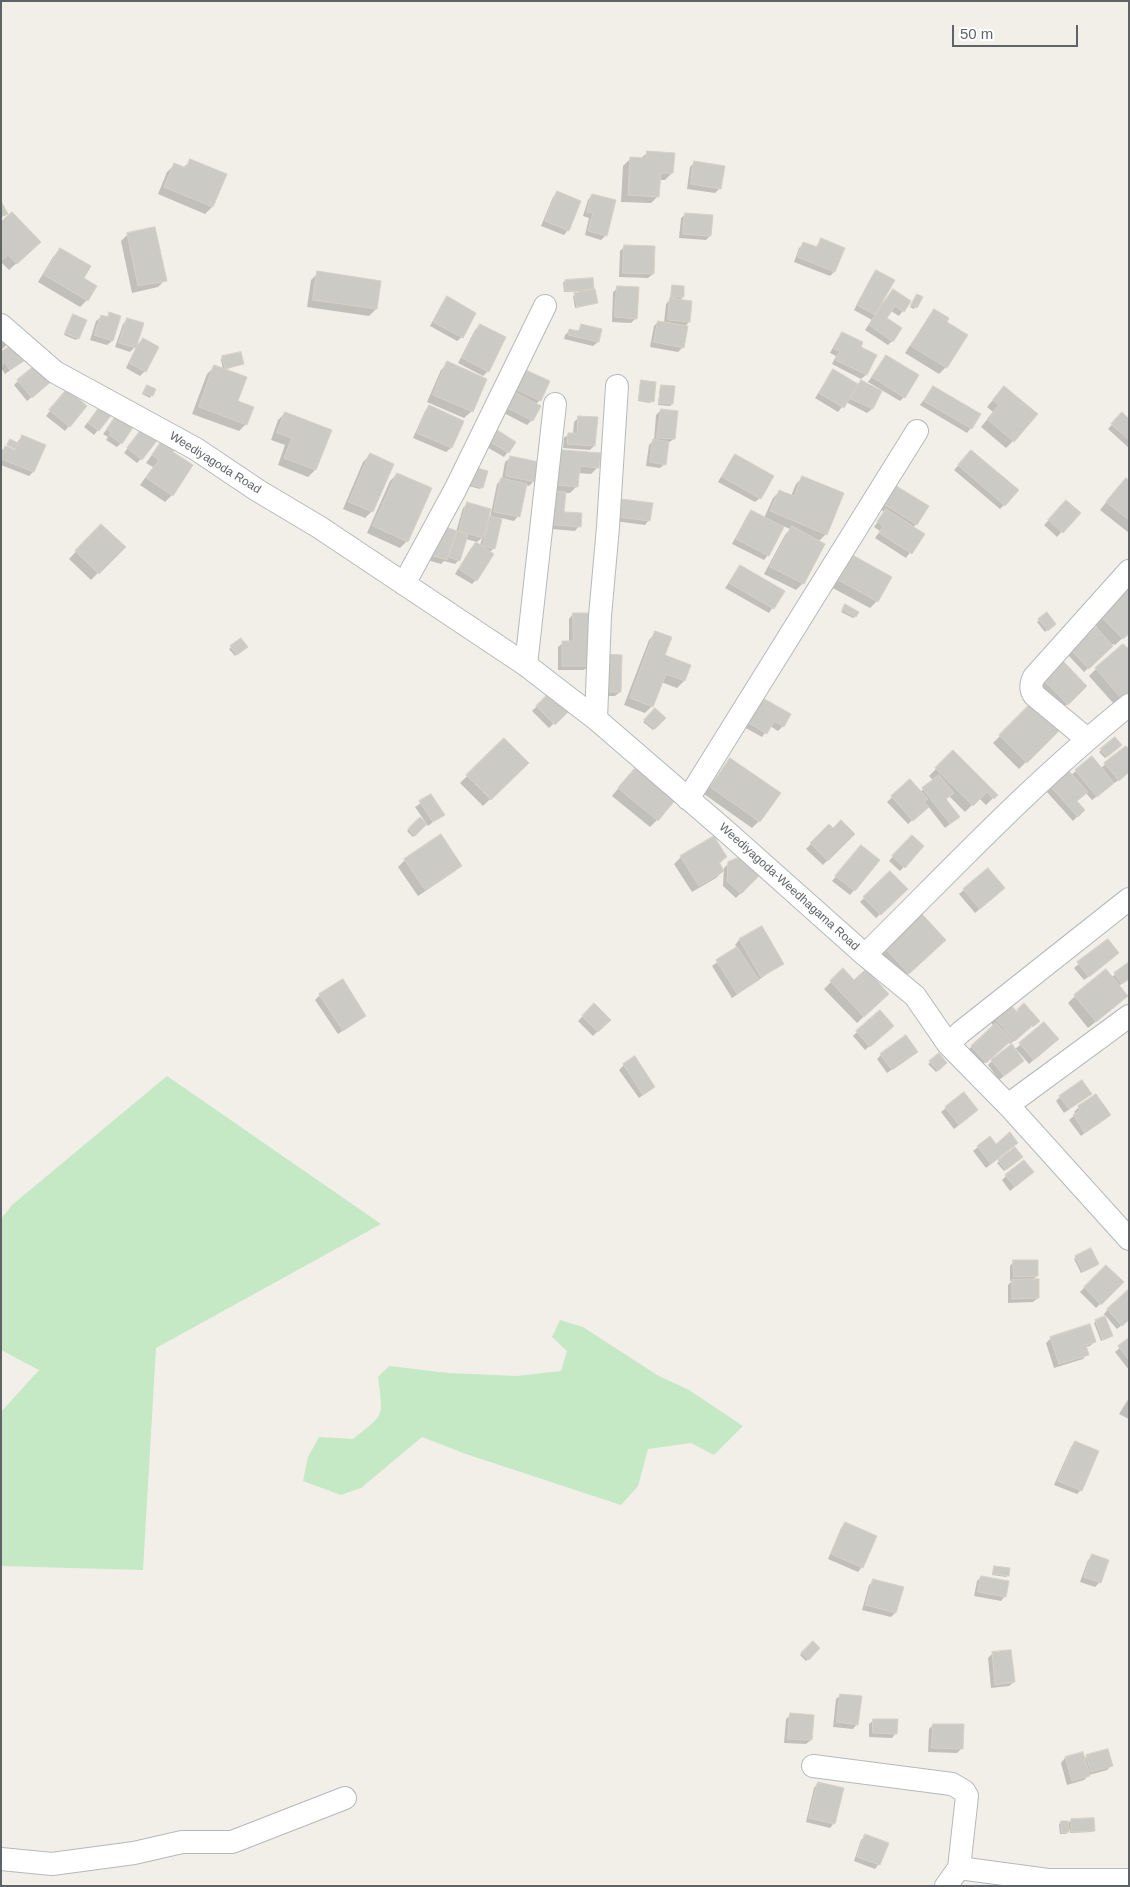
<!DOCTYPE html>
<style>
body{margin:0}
#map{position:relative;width:1130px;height:1887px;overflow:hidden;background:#f1efe8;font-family:Helvetica,sans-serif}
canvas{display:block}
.frame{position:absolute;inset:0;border:2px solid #5f6368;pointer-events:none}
.scale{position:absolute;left:952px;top:25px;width:126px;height:22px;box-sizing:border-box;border:2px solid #5f6368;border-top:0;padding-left:6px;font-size:15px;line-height:18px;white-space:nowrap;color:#5f6368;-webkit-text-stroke:4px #fff;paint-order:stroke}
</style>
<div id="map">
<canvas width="1130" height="1887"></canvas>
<div class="frame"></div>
<div class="scale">50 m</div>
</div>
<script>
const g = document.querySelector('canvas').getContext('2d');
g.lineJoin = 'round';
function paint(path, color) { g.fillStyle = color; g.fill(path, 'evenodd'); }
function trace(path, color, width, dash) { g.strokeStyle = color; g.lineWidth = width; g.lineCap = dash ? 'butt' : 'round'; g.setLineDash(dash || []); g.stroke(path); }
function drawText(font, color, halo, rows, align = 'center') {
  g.font = font + ' Helvetica,sans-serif'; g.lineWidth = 4.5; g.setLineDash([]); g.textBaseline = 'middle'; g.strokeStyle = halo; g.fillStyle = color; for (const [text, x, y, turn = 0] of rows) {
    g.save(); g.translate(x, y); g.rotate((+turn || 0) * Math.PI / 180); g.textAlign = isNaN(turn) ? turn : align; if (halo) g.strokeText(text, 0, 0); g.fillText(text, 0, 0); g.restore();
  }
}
const green = new Path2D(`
 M167,1076l214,148 -225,124 -13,222 -142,-4v-154l38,-42 -38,-20v-131l11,-14z
 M560,1320l23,7 74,48 32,15 54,36 -29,29 -23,-12 -43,6 -10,37 -17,19 -155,-51 -44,-17 -61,51 -20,7 -38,-14 5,-24 11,-20 34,2c33,-26 30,-21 25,-62l11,-11 59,7 69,3 44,-5 6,-20 -15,-14z`);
const shadow = new Path2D(`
 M647,153l25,20 -7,7h-6l-1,16 -7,7 -30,-1 2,-36 7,-7h10z
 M190,161l22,46 -7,7 -47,-20 9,-22 7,-7 9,3z
 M695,162l25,26 -5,5 -28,-4 3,-22z
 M557,193l11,37 -4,5 -23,-9 12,-29z
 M592,195l14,40 -5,5 -16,-5 4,-17 -6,-2 5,-16z
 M686,214l24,22 -4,4 -27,-2 2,-20z
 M1,223l31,26 -23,21 -8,-8z
 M128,234l37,46 -7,7 -26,6 -11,-52z
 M821,240l13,32 -4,4 -36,-14 5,-14 5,-4 11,4z
 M624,247l29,27 -5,4 -29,-1 1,-26z
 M60,250l22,28 5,22 -7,7 -42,-25 15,-25z
 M876,272l5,30 2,1 10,-12 16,11 -10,14 -8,-5 -6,7 7,23 -4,4 -23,-15 7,-10 -18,-10 18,-34z
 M318,273l58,36 -7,7 -62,-9 4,-27z
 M565,281l28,7 -4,4 7,10 -2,2 -19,4 -2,-12 12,-3v-2l-21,1 -1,-9z
 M673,286l10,11 -4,4 10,21 -5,5 -1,20 -5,5 -28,-5 4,-21 4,-4 6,1 2,-19 4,-4 1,-12z
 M618,288l18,30 -5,5 -19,-1 1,-30z
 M917,295l4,3 -7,11 -4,-2z
 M447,298l15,39 -5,4 -27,-15 13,-24z
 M935,311l10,11 1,45 -7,7 -34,-21 23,-35z
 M110,314l2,27 -5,4 -17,-5 6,-19 5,-4 4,1z
 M72,317l6,21 -2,2 -12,-5z
 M128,319l15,5 -9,24 -4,4 -15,-5 8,-23z
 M480,325l8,46 -5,5 -25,-13 17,-33z
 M582,325l18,5 -2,12 -5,4 -29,-7 1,-4 5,-5 7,2z
 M843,333l16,14 16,9 -9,19 -5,4 -29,-15 4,-8 -6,-3 8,-15z
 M1,336l7,8 -7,6z
 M143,339l2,32 -5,5 -14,-8 11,-23z
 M1,354l22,7 -18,13 -4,-6z
 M222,357l21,7 -20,6 23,54 -7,7 -47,-17 15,-40 7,-7 9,3 -2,-11z
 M886,357l18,40 -4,4 -32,-19z
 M448,363l24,48 -8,7 -37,-16 14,-32z
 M833,371l24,14 4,-3 19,9 -8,18 -5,4 -21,-11 -8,10 -23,-14z
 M513,372l27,28 -4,4 3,2 -7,14 -5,5 -29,-15z
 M18,381l29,3 -20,17 -13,-16z
 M642,382l10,19 -2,2 -12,-2 2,-18z
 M147,386l7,4 -4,8 -8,-4z
 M662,386l10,18 -2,2 -12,-1 2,-17z
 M933,387l38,41 -4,5 -47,-28z
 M997,395l16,46 -7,7 -25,-21 12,-15 -6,-5z
 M62,396l7,30 -4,5 -19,-15z
 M101,406l-3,24 -4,5 -10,-8z
 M429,407l33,14 -11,27 -5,4 -33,-14 12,-27z
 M661,410l13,29 -6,4 -3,21 -5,4 -14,-2 3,-21 5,-5 2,-25z
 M285,413l45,18 -15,39 -7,7 -30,-12 7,-20 -14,-5 7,-20z
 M1122,414l7,6v28l-21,-19z
 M117,416l4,27 -4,4 -11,-7 2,-3 -5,-3z
 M579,417l15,29 -4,4 -27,-2 1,-10 5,-4h4l1,-12z
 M140,432l1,27 -4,4 -13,-10z
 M487,432l28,10 -11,15 -24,-14z
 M22,437l22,9 -11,26 -4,4 -28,-11v-14l6,-5 8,4 3,-9z
 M165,437l7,15v43l-7,7 -25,-17 13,-18 -7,-4z
 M370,455l2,56 -7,7 -22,-9 20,-47z
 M735,455l25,43 -5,4 -37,-20 13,-22z
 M967,456l37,49 -4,4 -46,-39z
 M545,457l53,10 -7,7 -13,-1 -1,13 -7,7h-5l-2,20 16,13 -4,5 -35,-3z
 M510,458l24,23 -5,5 -4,-1 -7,31 -4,5 -13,-3 -7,30 -4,4 -14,28 -4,4 -17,-10 16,-26 5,-4 4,2 2,-8 -5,4 -11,-3 -7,21 -4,4 -11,-3 -3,3 -14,-4 29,-28 7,-24 5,-4 22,14 7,-34 5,-5 3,-17z
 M469,469l13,18 -2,2 -15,-4z
 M397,474l10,67 -7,7 -33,-15 23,-52z
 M803,477l23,57 -8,8 -15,41 -7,7 -32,-16 21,-39 5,-6 -7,-3 -15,29 -4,5 -32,-16 15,-28 4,-5 13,7 9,-20 7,-7 11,5 5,-12z
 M1129,482v51l-29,-23 19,-24z
 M889,490l27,34 -3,4 10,6 -17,24 -31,-20 5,-7 -6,-4 11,-15 -7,-4z
 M617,505l32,15 -4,5 -30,-4z
 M1062,506l17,7 -22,24 -13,-12z
 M101,525l23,22 -33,33 -22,-21z
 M847,554l43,23 -13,24 -7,7 -43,-23z
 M740,567l43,25 -14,21 -44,-25z
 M1129,579v53l-14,13 -2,-1 -29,28 -16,-17 29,-28 -5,-5z
 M845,606l10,11 -2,1 -12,-6z
 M573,614l16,51 -5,5h-26v-23l5,-4h6v-24z
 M1046,614l8,10 -9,8 -8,-10z
 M656,632l8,24 25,10 -5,15 -7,7 -16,-6 -9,24 -7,7 -21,-8 25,-65z
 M240,640l6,7 -11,9 -6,-7z
 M621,656l-1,36 -5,4h-17z
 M1063,663l23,23 -23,22 -23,-22z
 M1096,669l33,22 -15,13 -25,-28z
 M553,690l17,18 -21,20 -17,-17z
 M762,699l21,27 -5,5 -8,-5 -8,11 -18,-10z
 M1031,705l26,26 -38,38 -26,-26z
 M655,710l9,8 -11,12 -10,-8z
 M1115,738l5,7 -15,13 -6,-6z
 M504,740l23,23 -44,43 -23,-23z
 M1125,747l4,25 -37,28 -7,-8 -9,10 7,8 -10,11 -26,-29 21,-20 3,3 5,-4 25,-3z
 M953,752l43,43 -10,10 -7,-7 -14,14 -16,-16 -4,4 14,17 -14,11 -17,-22 -20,18 -21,-22 23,-22 10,12 14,-11 -5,-5z
 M730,760l29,61 -7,7 -48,-34z
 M630,774l27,46 -7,7 -38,-31z
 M431,796l12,18 -15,12 -13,-19z
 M420,819l5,5 -12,13 -6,-6z
 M829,825l4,4 20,5 -30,31 -17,-16z
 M912,836l11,10 -23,25 -11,-10z
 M857,851l22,9 -29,35 -18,-14z
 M681,857h45l-7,7 4,7 -7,7 -24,14 -18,-28z
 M405,860l56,5 -7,7 -36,24 -20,-29z
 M729,863l28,13 -21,22 -13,-12 1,-18z
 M988,870l11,23 -24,20 -16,-19z
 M890,873l16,16 -30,29 -16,-16z
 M761,928l21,36 -50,34 -20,-32 25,-18 -2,-3 4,-5z
 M894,934l44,12 -36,34 -27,-28z
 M1107,940l6,18 -29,22 -10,-12z
 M1129,963v15l-10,8 1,16 -32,26 -20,-25 7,-7 37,-19z
 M843,970l11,12 34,12 -31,29 -33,-34z
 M320,995l45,21 -27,18 -23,-34z
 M594,1005l15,15 -16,16 -15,-15z
 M1024,1005l14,16 -28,23 -2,-2 -27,24 -14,-15 27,-24 -4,-6 4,-4 22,-4z
 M1044,1024l9,19 -24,21 -13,-15 -2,1 4,15 -19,15 -11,-15 4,-4 22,-11z
 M888,1030l-23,20 -12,-14 4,-4z
 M881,1055l31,1 -25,17 -10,-14z
 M939,1055l7,8 -10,9 -8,-8z
 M624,1065l30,22 -15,11 -20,-28z
 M1060,1097l26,1 -22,15 -8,-12z
 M1079,1107l30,8 -28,21 -12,-16 7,-6 -2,-2z
 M946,1108l26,7 -18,14 -13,-17z
 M989,1138l6,7 17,2 -26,21 -13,-17z
 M1015,1148l5,10 -16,13 -7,-8z
 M1033,1172l-23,19 -8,-11 4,-4z
 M1076,1257l20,9 -15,7 -7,-14z
 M1014,1261l23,15 -5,4 6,18 -5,4 -25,1v-18l4,-4h-2v-15z
 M1106,1266l16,16 -26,26 -16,-16z
 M1108,1309l21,10 -12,10 -13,-15z
 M1096,1321l13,16 -8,4 -7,-18z
 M1051,1338l44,3 -5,5 -5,1 2,7 -4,5 -29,9 -8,-25z
 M1129,1340v30l-14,-18z
 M1129,1398v21l-10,-5z
 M1075,1442l6,48 -4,4 -23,-9 17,-38z
 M845,1524l17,43 -4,5 -30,-13 13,-31z
 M1093,1555l7,27 -5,5 -15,-5 8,-22z
 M994,1567l14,8 -2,2 -14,-2z
 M981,1577l24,19 -4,5 -27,-5 3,-15z
 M874,1581l21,32 -4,4 -29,-7 7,-25z
 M813,1643l6,5 -13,13 -6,-6z
 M992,1654l22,28 -5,4 -18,2 -3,-30z
 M841,1695l16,29 -4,5 -20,-2 3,-28z
 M791,1715l20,25 -5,4 -22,-1 2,-24z
 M874,1720l22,13 -4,5 -23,-1v-13z
 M933,1725l29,23 -5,5 -29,-1 1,-23z
 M1087,1756l25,9 -5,5 -18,5 -5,5 -17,5 -6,-22 4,-5 19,1z
 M818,1783l16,40 -4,5 -24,-6 8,-34z
 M1071,1820l22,10 -1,2 -22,1v-3l-4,4h-6l-1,-10 2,-2 6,2z
 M866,1836l13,28 -4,5 -21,-8 7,-21z`);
const building = new Path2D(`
 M647,151l28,2 -2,20h-12l-2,24 -31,-2 2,-38 16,1z
 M190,159l37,15 -14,33 -49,-20 10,-24 12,5z
 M694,161l31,5 -4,23 -30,-5z
 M557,191l24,10 -12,30 -24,-10z
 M592,194l24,6 -9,36 -19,-5 5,-18 -6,-1z
 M1,201l7,13 -7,3z
 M12,212l29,30 -24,22 -9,-9 -7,6v-39z
 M685,213l28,2 -2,21 -28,-2z
 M155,227l12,54 -29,5 -11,-53z
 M821,238l24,10 -10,24 -38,-15 6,-15 14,5z
 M624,245l31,1 -1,28 -31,-1z
 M60,248l31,18 -7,12 13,8 -9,15 -44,-26z
 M876,270l19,10 -20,35 -18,-10z
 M317,271l64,10 -4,28 -64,-9z
 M593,278l1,11 -29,2v-11z
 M672,285l12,1v11h-12z
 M617,286l22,1 -2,32 -22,-2z
 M595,289l3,14 -21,4 -3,-14z
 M893,289l18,12 -7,11 -9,-6 -8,12 15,10 -9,14 -24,-17z
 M917,294l6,3 -6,11 -6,-3z
 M447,296l29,17 -13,25 -30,-16z
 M670,298l22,3 -2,21 -22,-2z
 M934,309l15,9 -2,4 21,13 -21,33 -36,-22z
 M109,312l12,4 -8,25 -19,-6 7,-20 7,2z
 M73,314l14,6 -8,19 -14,-6z
 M127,318l17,5 -8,25 -17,-5z
 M658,321l30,5 -4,22 -30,-6z
 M480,324l26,13 -17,35 -27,-14z
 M581,324l21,5 -3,13 -31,-7 1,-6 10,2z
 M842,332l21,10 -2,5 16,8 -10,20 -32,-15 5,-9 -6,-2z
 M143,338l16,9 -13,25 -17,-9z
 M13,344l11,17 -14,9 -5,-7 -4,2v-13z
 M241,352l3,12 -19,5 -3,-13z
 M886,355l33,20 -14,23 -33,-21z
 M447,361l40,18 -14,33 -40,-17z
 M39,362l14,18 -21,18 -15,-18z
 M214,365l33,12 -9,24 16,6 -7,18 -48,-18z
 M517,366l33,15 -9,20 -33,-15z
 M833,369l25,15 -14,24 -25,-15z
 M641,380l15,2 -2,20 -15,-2z
 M861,380l21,11 -9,18 -22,-10z
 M147,385l9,4 -3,7 -10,-3z
 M661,385l14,1 -2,18 -14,-1z
 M933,386l48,28 -9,15 -48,-28z
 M1004,386l34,28 -24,28 -27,-23 12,-14 -6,-5z
 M67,389l20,17 -17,21 -21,-17z
 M510,390l31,16 -8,15 -31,-16z
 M101,405l12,8 -14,18 -11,-8z
 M429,405l35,16 -12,27 -35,-15z
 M661,409l17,2 -3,28 -18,-1z
 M285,412l47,18 -16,40 -32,-12 8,-20 -15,-5z
 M1122,412l7,7v21l-18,-16z
 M117,414l17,12 -12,18 -13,-9 2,-3 -4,-3z
 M578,416l20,1 -3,29 -28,-2 1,-11h9z
 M144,426l15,12 -17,22 -15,-12z
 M491,426l25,16 -7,11 -26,-15z
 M22,435l24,10 -12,27 -33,-13 4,-13 11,5z
 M165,436l13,9 -5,7 20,13 -20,31 -27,-18 13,-18 -7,-5z
 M10,439l8,4 -3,6 -8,-4z
 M653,439l16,3 -3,23 -16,-3z
 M551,449l50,4 -2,15 -19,-2 -2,21 -30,-3z
 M971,450l48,40 -14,16 -47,-41z
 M370,453l24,11 -21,48 -24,-10z
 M735,454l39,22 -13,23 -39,-22z
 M510,456l29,6 -4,20 -29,-6z
 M471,466l17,5 -5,17 -17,-5z
 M397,473l35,15 -24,54 -35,-16z
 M802,476l42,17 -17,42 -57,-24 9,-21 15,6z
 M501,478l26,6 -7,33 -26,-5z
 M1126,478l3,2v40l-23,-18z
 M893,484l36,22 -12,19 -35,-22z
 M547,491l19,1 -2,20 18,1 -1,14 -37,-3z
 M621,499l32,4 -3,18 -31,-4z
 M1066,500l15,13 -18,20 -15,-13z
 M467,502l24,7 -8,29 -24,-7z
 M886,509l39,25 -13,20 -33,-21 4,-7 -6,-4z
 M751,510l33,17 -15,29 -33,-17z
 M490,516l12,3 -7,30 -12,-3z
 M101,524l25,23 -27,27 -24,-23z
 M440,525l17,6 -10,29 -17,-5z
 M792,526l33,18 -21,40 -34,-17z
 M457,531l11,4 -8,26 -11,-4z
 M476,542l18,12 -17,27 -18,-12z
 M847,552l45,25 -14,25 -45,-25z
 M740,565l45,26 -11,18 -45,-26z
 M1124,588l5,5v41l-6,5 -25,-25z
 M845,604l14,8 -3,5 -14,-7z
 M1047,612l9,12 -8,7 -10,-12z
 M573,613h17v53h-28v-25h11z
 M1096,627l17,19 -24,23 -18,-19z
 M655,631l17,6 -7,18 26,10 -6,16 -19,-7 -13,33 -23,-9z
 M241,638l7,9 -11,8 -7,-9z
 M1123,644l6,5v43l-8,6 -26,-30z
 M603,654l19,1 -1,37h-19z
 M1063,661l24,25 -19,19 -25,-25z
 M553,689l19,19 -17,17 -19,-19z
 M761,697l30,17 -7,13 -10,-6 -7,13 -20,-12z
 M1031,703l28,28 -32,32 -28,-28z
 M655,708l11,10 -11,11 -11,-9z
 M1115,737l7,8 -15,12 -7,-8z
 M504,738l25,25 -38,37 -25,-25z
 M1126,746l3,3v23l-10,9 -15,-18z
 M953,750l45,45 -4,4 -7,-7 -14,14 -38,-38z
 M1092,756l22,27 -17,14 -22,-27z
 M730,758l51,35 -21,29 -50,-35z
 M637,766l40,32 -19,23 -40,-33z
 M1068,770l20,22 -11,9 8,9 -7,7 -28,-31z
 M939,775l15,18 -8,6 14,18 -10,7 -28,-36z
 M910,779l18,20 -4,3 5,5 -16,14 -22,-25z
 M431,794l14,21 -12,7 -14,-21z
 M420,817l7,7 -12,12 -7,-7z
 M841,820l14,14 -27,27 -18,-18 19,-19 4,4z
 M441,834l21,32 -37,24 -21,-31z
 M912,835l12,11 -19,22 -13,-12z
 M714,836l13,21 -8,5 5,9 -25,15 -19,-30z
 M861,845l19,15 -25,31 -20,-15z
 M740,857l19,19 -18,18 -14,-13 1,-19z
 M988,868l17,20 -25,21 -17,-20z
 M890,871l18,18 -27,26 -18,-18z
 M921,913l25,27 -37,34 -28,-30z
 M762,926l22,38 -23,13 -22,-38z
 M1108,939l11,14 -30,24 -12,-15z
 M737,947l22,33 -22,14 -21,-34z
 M1129,962v17l-7,5 -8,-11z
 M843,968l11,12 12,-11 23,25 -25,23 -34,-36z
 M1106,969l22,27 -32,26 -22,-27z
 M343,979l23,37 -23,15 -24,-37z
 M1008,1002l23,25 -16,14 -22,-25z
 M594,1003l17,17 -13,12 -16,-16z
 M1024,1003l16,18 -7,6 -16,-17z
 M880,1010l14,16 -24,21 -14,-16z
 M1044,1022l15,17 -25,21 -15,-17z
 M996,1023l16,17 -26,23 -15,-17z
 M906,1035l12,17 -26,18 -12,-16z
 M1012,1044l12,17 -20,15 -13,-16z
 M939,1053l8,10 -9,8 -9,-10z
 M635,1056l20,31 -12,8 -20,-31z
 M1082,1080l10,14 -23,15 -10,-13z
 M964,1092l14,18 -19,15 -14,-18z
 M1096,1094l15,21 -26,18 -12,-18 7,-5 -2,-4z
 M1010,1132l8,11 -27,21 -14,-18 13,-10 6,8z
 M1015,1147l8,10 -17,13 -8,-10z
 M1024,1160l10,12 -19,15 -10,-12z
 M1091,1248l8,16 -16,8 -8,-16z
 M1013,1260h25v16l-24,1z
 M1106,1265l18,17 -23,23 -17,-18z
 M1039,1279v19l-27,1v-19z
 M1129,1289v31l-7,6 -15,-17z
 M1105,1316l8,20 -10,4 -8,-20z
 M1090,1324l6,18 -10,3 3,10 -30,9 -9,-27z
 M1129,1338v22l-11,-14z
 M1075,1441l24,10 -17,40 -24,-10z
 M845,1522l32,14 -14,32 -32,-14z
 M1092,1554l17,6 -8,23 -17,-6z
 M994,1566l16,2 -1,8 -16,-2z
 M981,1576l28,5 -3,16 -28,-5z
 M873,1579l31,8 -8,26 -30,-8z
 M813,1641l7,7 -11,12 -8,-7z
 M1011,1650l4,32 -20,3 -3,-33z
 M840,1694l22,2 -4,29 -21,-3z
 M790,1713l24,2 -2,25 -24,-1z
 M873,1719h25l-1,15 -24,-1z
 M933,1724h31l-1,25 -31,-1z
 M1108,1749l5,17 -22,6 -5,-17z
 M1083,1752l7,24 -18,5 -7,-24z
 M818,1782l26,6 -9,36 -26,-6z
 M1094,1818l1,13 -24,1v-13z
 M1061,1821h7l1,11 -7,1z
 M865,1834l24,9 -9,22 -23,-8z`);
const minor = new Path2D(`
 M1,325l54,47 141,77 61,41 62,37 207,138 70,54 131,113 138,123 50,41 33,48 60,61 121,134
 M404,584l51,-94 90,-184
 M526,665l29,-261
 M596,719l4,-103 8,-89 9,-141
 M1087,739l-53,-44c-4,-6 -3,-12 0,-18l95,-106
 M688,799l229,-368
 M865,955c86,-85 169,-174 264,-250
 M948,1044l13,-12 168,-133
 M1008,1105l121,-89
 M813,1766l139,18 12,7 3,5 -8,72 -13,18
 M1,1859l51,5 82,-11 48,-11h50l113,-44
 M959,1868l89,12h81`);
const streetNames = [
 ["Weediyagoda Road",215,463,32],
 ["Weediyagoda-Weedhagama Road",789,887,42]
];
paint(green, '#c5e8c5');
paint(shadow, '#0003');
paint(building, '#cccac5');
trace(building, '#d6d1c6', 1);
trace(minor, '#b5b8bc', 24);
trace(minor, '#fff', 22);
drawText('12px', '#5f6368', '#fff', streetNames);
</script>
